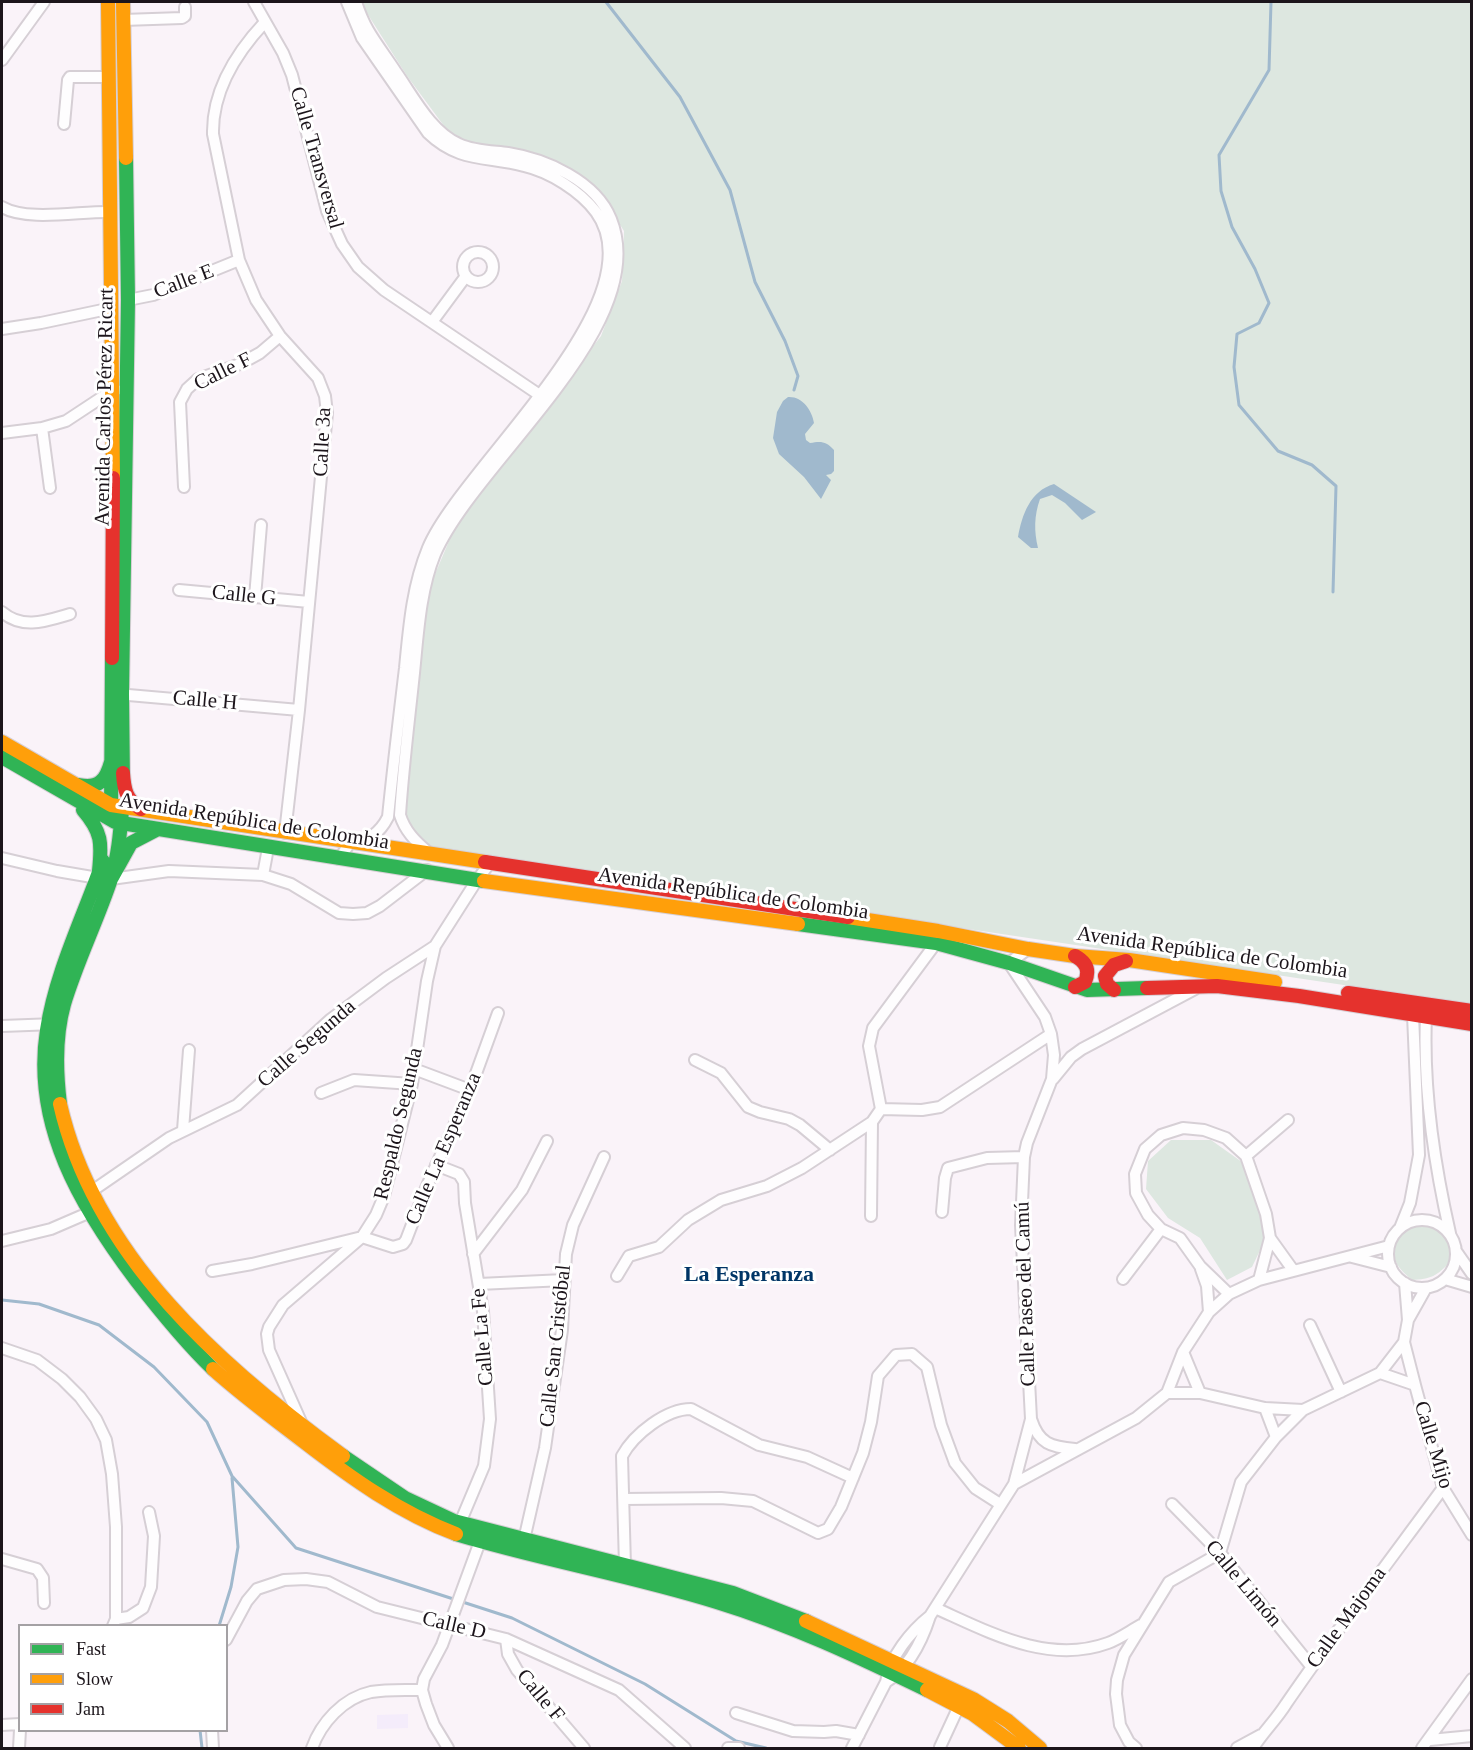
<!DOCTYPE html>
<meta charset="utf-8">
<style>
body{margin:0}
#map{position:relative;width:1473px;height:1750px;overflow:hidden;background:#faf3f9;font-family:"Times New Roman",serif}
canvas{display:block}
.frame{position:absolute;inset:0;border:3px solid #1c151b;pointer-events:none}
.legend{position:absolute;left:18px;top:1624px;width:210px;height:108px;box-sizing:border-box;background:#fff;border:2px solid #a4a1a4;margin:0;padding:8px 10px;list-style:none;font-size:18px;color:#1c151b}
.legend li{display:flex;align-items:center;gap:12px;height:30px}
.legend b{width:30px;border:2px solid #a4a1a4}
</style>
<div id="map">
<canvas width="1473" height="1750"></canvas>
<div class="frame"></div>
<ul class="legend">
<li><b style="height:8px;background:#30b455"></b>Fast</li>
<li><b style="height:8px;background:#ff9f0a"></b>Slow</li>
<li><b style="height:8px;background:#e5322d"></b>Jam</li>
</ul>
</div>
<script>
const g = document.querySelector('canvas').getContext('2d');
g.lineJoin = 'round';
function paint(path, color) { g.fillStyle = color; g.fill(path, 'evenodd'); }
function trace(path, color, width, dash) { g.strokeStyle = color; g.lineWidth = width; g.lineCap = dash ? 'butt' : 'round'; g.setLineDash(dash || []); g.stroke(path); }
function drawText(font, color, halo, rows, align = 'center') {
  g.font = font + ' "Times New Roman",serif'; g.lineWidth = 6; g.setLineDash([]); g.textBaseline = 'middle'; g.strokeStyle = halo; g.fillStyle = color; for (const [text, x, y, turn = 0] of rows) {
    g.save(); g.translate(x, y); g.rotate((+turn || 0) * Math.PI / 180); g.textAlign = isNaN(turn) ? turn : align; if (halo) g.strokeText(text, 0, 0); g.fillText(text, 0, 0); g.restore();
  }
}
const education = new Path2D(`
 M408,1714v14l-31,1v-14z`);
const green = new Path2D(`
 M363,2h1108v1002l-1039,-155 -15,-12 -13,-22 8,-110 18,-119 27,-64 144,-186 21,-55 2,-50 -27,-42 -52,-32 -75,-14 -23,-13 -40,-54 -44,-69z
 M1171,1140h40l31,22 20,55 2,25 -12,25 -25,13 -27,-42 -32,-20 -22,-29 2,-28z
 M1424,1221c22,10 27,17 26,41 -13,14 -19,17 -38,18 -19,-16 -21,-23 -15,-47l13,-8z`);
const water = new Path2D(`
 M788,397c14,-1 24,13 26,26l-9,11 1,6 4,3c11,-2 16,-2 24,7v21l-3,3 -5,1 5,5 -10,19 -17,-22 -25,-23 -6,-16 4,-26 6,-11z
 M1054,484l42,28 -14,8 -17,-17 -13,-8 -12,4c-6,17 -6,32 -2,49h-7l-13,-11c4,-22 12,-46 36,-53z`);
const stream = new Path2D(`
 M606,2l74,95 50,93 25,92 30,59 13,35 -4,14
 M1271,2l-2,68 -50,85 2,36 11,36 23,42 14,34 -10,20 -22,11 -3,33 5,38 39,46 34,14 24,21 -3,106
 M2,1300l37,4 60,21 55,42 53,55 25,54 64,72 216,70 133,66 91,57 30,7
 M219,1626l12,-39 7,-40 -6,-69
 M200,1730l2,18`);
const street = new Path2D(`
 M254,2l29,51 9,22 35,136 15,33 16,23 26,23 160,108
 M356,2c3,9 7,19 12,28 8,14 19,28 28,42 17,24 35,60 63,72 15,7 33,7 49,9 38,6 88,28 103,66 43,107 -136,242 -176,335 -15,37 -17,80 -21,119 -5,48 -11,95 -14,142 5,16 15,26 28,37
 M123,20l59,-2 3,-2v-9
 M265,22c-29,31 -53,68 -52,112l26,126 17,40 24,36 38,42 7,18 2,17 -28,297 -14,123
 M2,60l42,-58
 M64,124l4,-44 2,-3h39
 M2,207c26,15 78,4 109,5
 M463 267a15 15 0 1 1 30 0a15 15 0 1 1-30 0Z
 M128,300l25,-5 86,-35
 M432,322l34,-46
 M2,329l39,-6 71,-15
 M42,428l8,60
 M2,433l40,-5 24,-7 47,-31h4
 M184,487l-4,-85 7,-13 11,-10 42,-15 20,-11 20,-17
 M179,590l130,12
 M255,597l6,-72
 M2,612c21,18 44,9 68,2
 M117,694l182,16
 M2,858l55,13 41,7
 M339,859l11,-16c18,-1 30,-10 38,-26 5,-50 11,-99 17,-149 4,-41 7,-81 23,-120 33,-80 233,-247 168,-336 -16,-21 -46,-40 -72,-46 -37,-10 -65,-3 -96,-33l-66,-95 -15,-36
 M263,875l5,-27
 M111,879l58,-8 94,4 28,9 48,29 14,1 14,-1 13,-7 47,-36
 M1426,1017c-3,72 8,146 24,216
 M2,1026l53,-2
 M695,1060l26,13 27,34 12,5 29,7 11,6 30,25
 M414,1069l56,21
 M1053,1079l18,-22 11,-8 113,-60
 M321,1093l33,-13 58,4
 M881,1109l41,1 18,-3 111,-73
 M881,1109l-12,-63 4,-18 63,-85
 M183,1130l6,-80
 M1246,1156l42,-36
 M436,1165l23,9 5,8 1,21 18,108 7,108 -6,47 -24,57
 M92,1191l77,-53 68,-33 94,-86 55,-41 49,-32 42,-66 13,-17
 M942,1212l3,-34 3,-10 39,-10 37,-1
 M871,1216l1,-94
 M1388 1254a34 34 0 1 1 68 0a34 34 0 1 1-68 0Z
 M1400,1228l10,-25 9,-48 -6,-140
 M1270,1238l23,32
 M2,1241l49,-12 44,-19
 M1456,1251l16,23
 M473,1254l49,-64 25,-49
 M1352,1257l39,10
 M1201,1269l6,17 2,26
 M212,1271l40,-7 110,-27 31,10 10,-3 3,-4 20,-52 44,-98 28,-77
 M617,1276l12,-20 30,-9 29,-27 33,-20 46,-14 35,-18 70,-46 9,-13
 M1123,1279l38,-50
 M1445,1279l27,8
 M479,1284l85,-4
 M1229,1294l-29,-28 -20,-28 -19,-9 -13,-14 -12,-22 -1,-19 10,-25 16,-14 22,-7 21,2 22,8 20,18 20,58 4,24 -11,42
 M1408,1320l18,-32
 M1310,1325l31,67
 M2,1348l35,12 25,19 18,18 16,22 10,21 6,34 4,53v92l-3,7
 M1183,1352l17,41
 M1380,1373l24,-31
 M1415,1385l28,103 29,47
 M1167,1393h33l65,15 38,2
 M1265,1408l11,29
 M1031,1419c8,25 20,28 44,30
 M302,1424l-33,-74 -2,-16 2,-7 14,-22 79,-68 14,-22 8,-19 28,-112 15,-103 8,-35
 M1014,1484l122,-66 31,-25 16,-41 26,-40 20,-18 30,-14 130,-34
 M624,1499l97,-1 32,3 65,32 10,-4 13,-22 22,-54 8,-31 7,-46 18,-21 16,-1 15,13 14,58 14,38 20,25 25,16
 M1172,1504l48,49 91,113
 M524,1540l21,-92 17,-118 4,-76 7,-29 31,-68
 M2,1559l35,10 6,9 1,25
 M625,1566l-3,-110c12,-22 44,-47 69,-47l68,36 48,12 46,21
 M935,1608c54,24 113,57 173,35 11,-4 22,-12 33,-18
 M116,1619l13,-2 14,-9 8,-21 3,-51 -5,-24
 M506,1639l2,15 9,16 67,78
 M226,1640l21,-39 10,-12 27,-9 22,-1 22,3 49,25 129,32 113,51 66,58
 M886,1682c23,-14 36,-41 44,-66l84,-132 17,-65 -10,-194 3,-68 3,-14 25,-64 2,-24 -3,-21 -6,-17 -36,-54 19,-14
 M736,1713l57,18 31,1 12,-1 23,4
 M2,1725l18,-1
 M212,1730l1,18
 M1430,1740l42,-4
 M940,1747l19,-41
 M19,1748l1,-18
 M312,1748c9,-25 31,-50 59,-56 16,-3 35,-2 51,-2
 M448,1748l-14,-23 -8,-21 -4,-14 2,-11 18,-34 40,-109
 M728,1748h11
 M852,1748l34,-66c3,-24 25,-51 44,-66
 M1136,1748l-7,-6 -9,-17 -4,-31 1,-14 7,-25 45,-73 51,-29 21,-71 35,-45 27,-27 77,-37 35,12 -11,-43 4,-22 -3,-37
 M1237,1748l24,-13
 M1253,1748c10,-16 23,-28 33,-44 50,-73 104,-144 157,-216
 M1422,1748l50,-69`);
const fast = new Path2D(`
 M2,757l113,65 369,59
 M123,784l-1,-90 6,-394 -2,-142
 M79,785c20,4 27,-5 32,-23
 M83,810c19,22 19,33 16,61
 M111,814l1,-156
 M103,861c-19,55 -47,110 -56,169 -15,95 34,177 89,250 24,31 49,62 77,89
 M111,879l20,-36 25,-13
 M798,924l138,19 73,20 78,27 60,-2
 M60,1104c-4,-32 -5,-68 4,-100 13,-43 33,-83 47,-125 7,-22 9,-45 11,-68
 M343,1456l62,42 49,23 279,72 73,28
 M456,1534c86,26 175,41 261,68 72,22 142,55 210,88`);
const slow = new Path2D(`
 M108,2l5,476
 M123,2l3,156
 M2,742l109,63 374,57
 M484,881l314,43
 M848,917l90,14 90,18 47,7 54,4 146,22
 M60,1104c35,153 161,263 283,352
 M213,1369c29,26 60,49 90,72 48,37 97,72 153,93
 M806,1621l167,78 35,22 32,27
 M927,1690l46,24 46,34`);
const jam = new Path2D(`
 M112,658l1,-180
 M123,773c1,16 3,27 18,36
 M485,862l363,55
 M1075,956c11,6 15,14 10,26l-10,5
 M1147,988l70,-2 82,10 173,28
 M1114,990l-7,-6 -2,-8 9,-11 12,-4
 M1348,993l124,18`);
const streetNames = [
 ["Calle Transversal",316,158,74],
 ["Calle E",184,282,-21],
 ["Calle F",223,372,-26],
 ["Avenida Carlos Pérez Ricart",105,407,-89],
 ["Calle 3a",323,442,-87],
 ["Calle G",244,596,6],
 ["Calle H",205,701,5],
 ["Avenida República de Colombia",254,822,9],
 ["Avenida República de Colombia",733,894,8],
 ["Avenida República de Colombia",1212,953,8],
 ["Calle Segunda",307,1044,-41],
 ["Respaldo Segunda",399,1124,-77],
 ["Calle La Esperanza",444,1149,-67],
 ["Calle Paseo del Camú",1026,1294,-92],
 ["Calle La Fe",483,1337,-95],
 ["Calle San Cristóbal",556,1346,-84],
 ["Calle Mijo",1433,1445,73],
 ["Calle Limón",1243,1584,50],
 ["Calle Majoma",1347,1618,-54],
 ["Calle D",454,1626,13],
 ["Calle F",540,1696,50]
];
const neighbourhoodNames = [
 ["La Esperanza",749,1275]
];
paint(education, '#f4ecfb');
paint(green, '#dde7e0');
paint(water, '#a0b9cd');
trace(stream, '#a0b9cd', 3);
trace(street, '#d6cfd5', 14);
trace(fast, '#d6cfd5', 16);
trace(slow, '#d6cfd5', 16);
trace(jam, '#d6cfd5', 16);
trace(street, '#fefdfe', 10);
trace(fast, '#30b455', 14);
trace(slow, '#ff9f0a', 14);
trace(jam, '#e5322d', 14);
drawText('21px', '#1c151b', '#fff', streetNames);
drawText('bold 22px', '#003566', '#fff', neighbourhoodNames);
</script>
